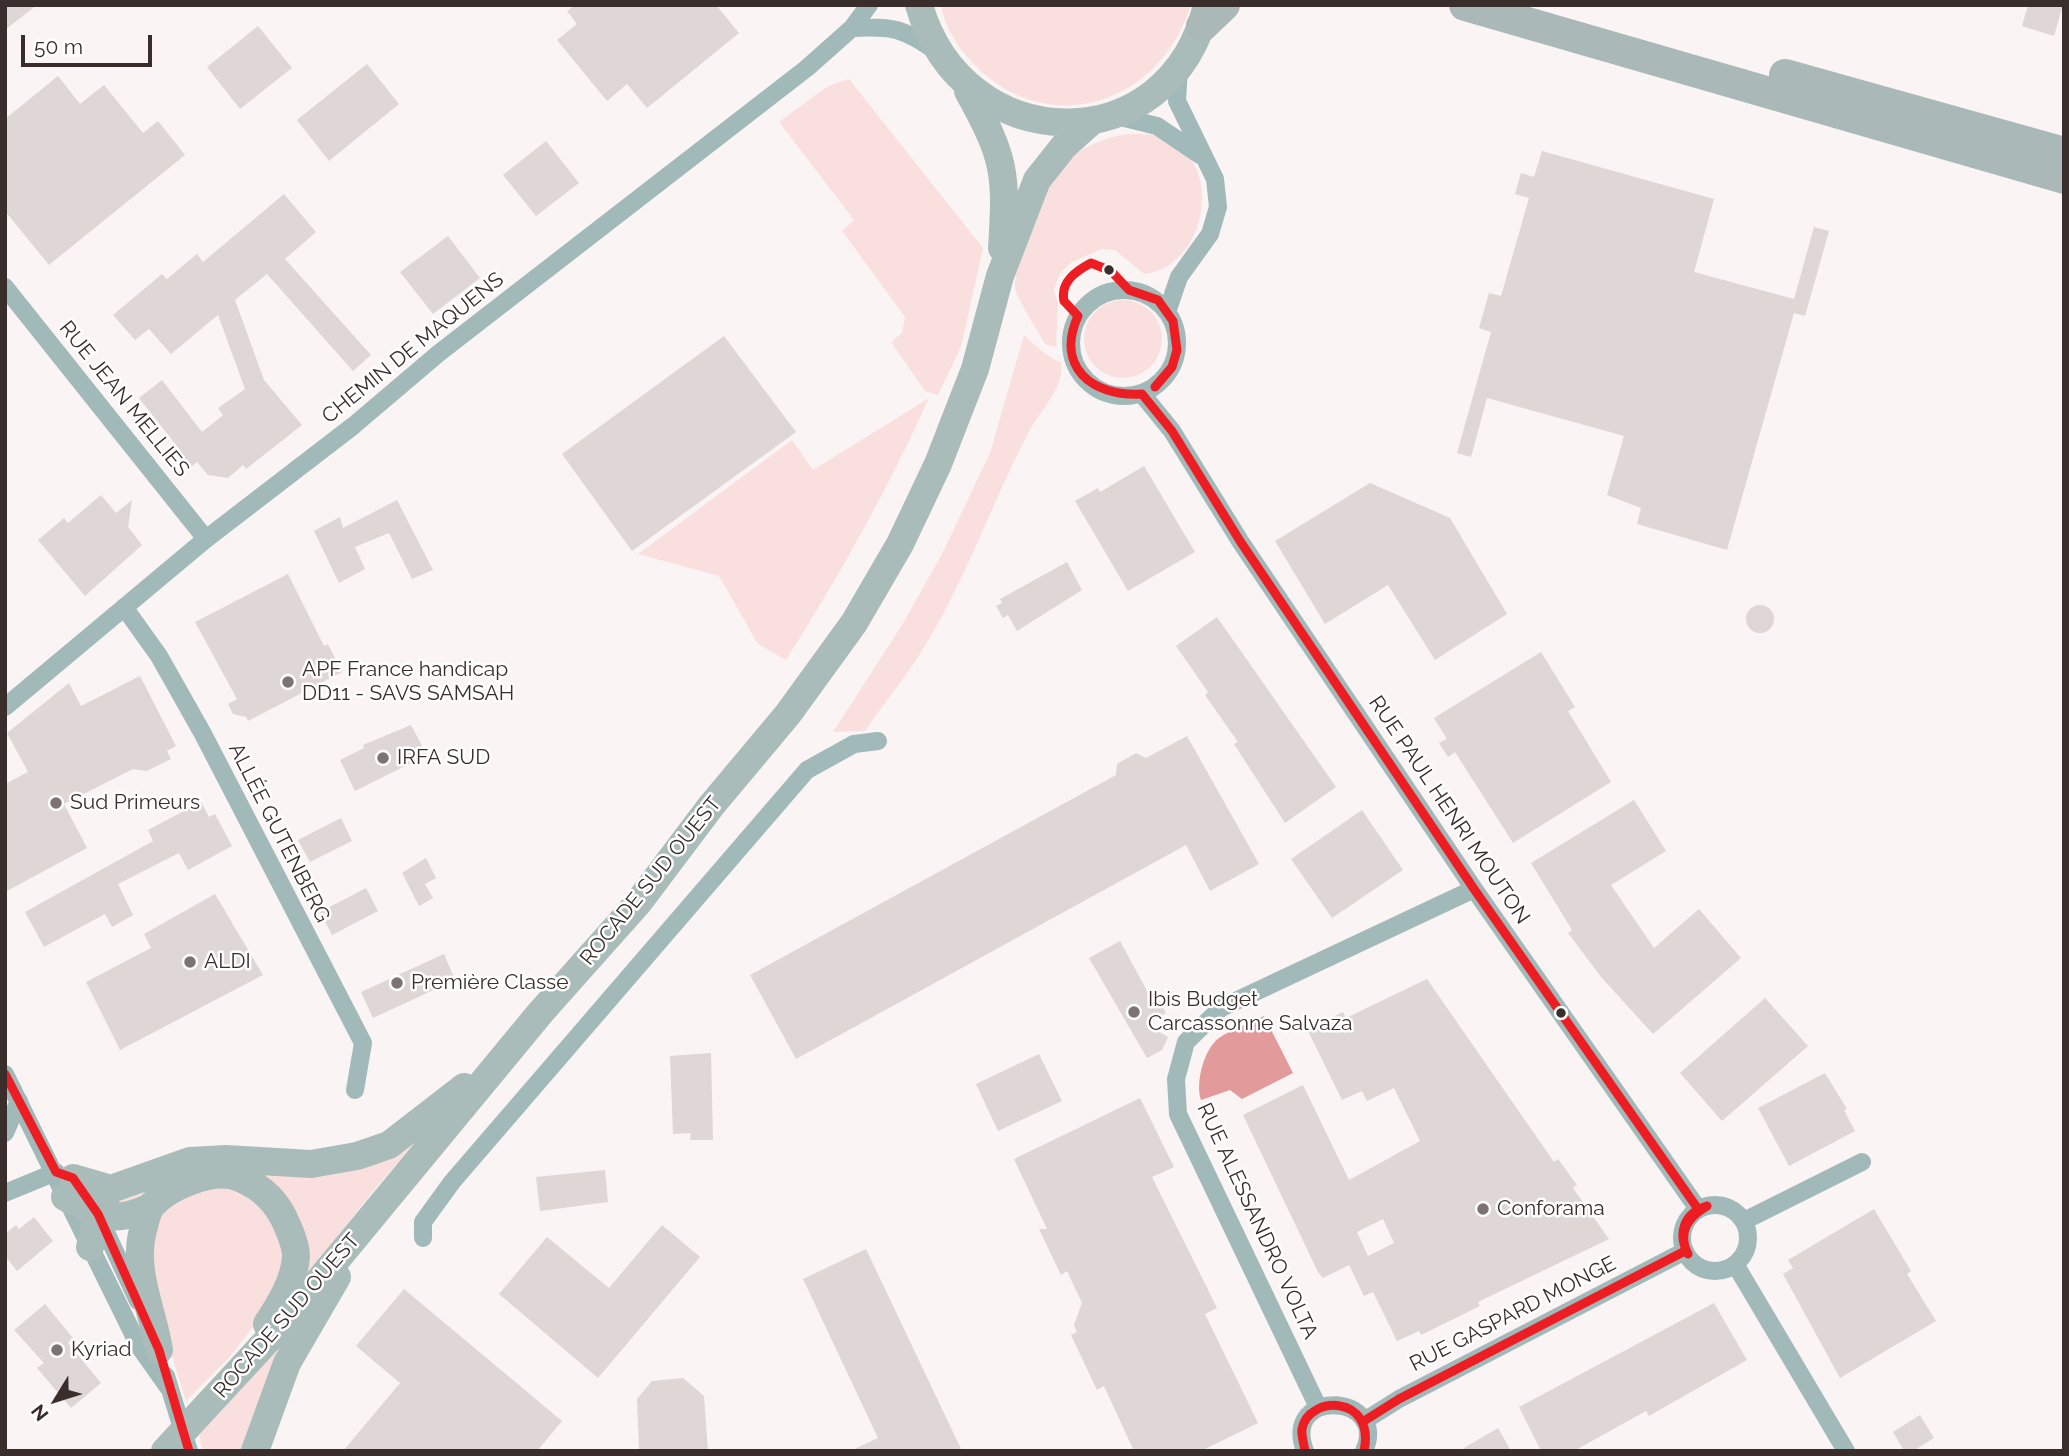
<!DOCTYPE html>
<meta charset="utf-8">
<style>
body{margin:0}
#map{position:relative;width:2069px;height:1456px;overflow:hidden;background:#fbf4f4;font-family:Raleway,sans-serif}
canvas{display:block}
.frame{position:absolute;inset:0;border:7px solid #3a2e2d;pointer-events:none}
.north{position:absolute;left:21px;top:1365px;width:70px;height:70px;-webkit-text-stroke:5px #fff;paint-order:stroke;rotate:232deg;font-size:19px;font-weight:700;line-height:28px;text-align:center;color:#3a2e2d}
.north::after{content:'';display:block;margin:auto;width:24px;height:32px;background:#3a2e2d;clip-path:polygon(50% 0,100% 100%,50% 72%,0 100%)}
.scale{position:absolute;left:21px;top:35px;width:131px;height:32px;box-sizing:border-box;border:4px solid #3a2e2d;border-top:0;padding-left:9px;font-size:21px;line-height:24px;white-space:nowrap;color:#3a2e2d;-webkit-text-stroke:5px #fff;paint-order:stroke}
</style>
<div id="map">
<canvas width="2069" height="1456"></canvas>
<div class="frame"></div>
<div class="north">N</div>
<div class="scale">50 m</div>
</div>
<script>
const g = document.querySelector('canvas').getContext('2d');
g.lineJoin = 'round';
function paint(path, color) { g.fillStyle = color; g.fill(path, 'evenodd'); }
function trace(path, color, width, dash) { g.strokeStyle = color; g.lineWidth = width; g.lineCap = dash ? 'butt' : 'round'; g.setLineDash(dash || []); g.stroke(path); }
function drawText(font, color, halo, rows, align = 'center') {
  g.font = font + ' Raleway,sans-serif'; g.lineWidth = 5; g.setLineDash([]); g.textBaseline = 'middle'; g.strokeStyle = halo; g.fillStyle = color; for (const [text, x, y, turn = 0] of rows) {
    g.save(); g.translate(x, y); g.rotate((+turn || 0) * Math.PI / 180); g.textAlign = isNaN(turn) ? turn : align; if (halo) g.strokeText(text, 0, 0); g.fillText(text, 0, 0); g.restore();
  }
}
const green = new Path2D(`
 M941,5h250c-32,101 -146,137 -220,56 -14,-15 -27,-35 -30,-56z
 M849,79l134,169 -22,99 -23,48 -13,-4 -34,-49 11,-9 3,-16 -63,-86 12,-11 -75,-98 49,-36z
 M1126,134c13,0 27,-1 38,4 63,24 42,130 -20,136l-29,-24 -13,-1 -30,13 -12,11 -6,17 4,13 -2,44 -11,-3c-7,-14 -28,-43 -30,-57 -1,-15 7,-33 12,-47 18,-57 35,-94 99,-106z
 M1084 339a39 39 0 1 1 78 0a39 39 0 1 1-78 0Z
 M1024,335l20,18 17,10c4,23 -19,46 -30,65 -37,69 -62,144 -102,211 -18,32 -43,61 -64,92l-32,1 69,-107 41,-73 47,-99z
 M929,398c-41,91 -89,177 -143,262l-28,-16 -39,-68 -81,-22 154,-114 21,30z
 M439,1115l-65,75 -86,109 15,-32 -41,-88 -99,7 -50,22 14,-18 180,-21z
 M216,1183l40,11 32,56 -23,61 -35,46 -44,44c-12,-43 -60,-168 -15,-200 12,-9 31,-13 45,-18z
 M304,1320l-57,131h-44l-4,-16z`);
const water = new Path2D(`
 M1264,1016l29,57 -51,26 -12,-9 -29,10c-6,-17 3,-51 18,-62 13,-9 31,-15 45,-22z`);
const building = new Path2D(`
 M5,5h32l-32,25z
 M575,5h141l23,28 -92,75 -20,-24 -20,17 -50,-61 20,-16 -10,-13z
 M2028,5h35l-9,31 -32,-10z
 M258,26l34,42 -52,41 -33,-42z
 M367,64l32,40 -70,57 -32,-41z
 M58,76l22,28 24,-19 39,48 15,-12 27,34 -136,110 -44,-54v-92z
 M546,141l33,42 -43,33 -33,-41z
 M1542,151l172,48 -20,73 100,27 20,-72 15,4 -24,85 -11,-3 -67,237 -90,-26 4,-16 -34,-13 17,-59 -137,-38 -16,59 -14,-4 34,-121 -12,-4 10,-35 12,3 28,-98 -14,-4 6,-21 13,4z
 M284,194l32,38 -31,27 86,96 -18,16 -86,-97 -32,26 29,80 38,45 -56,44 -3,-4 -15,13 -20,-3 -11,-13 -7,6 -13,-16 3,-2 -41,-52 23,-18 40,52 21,-17 -5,-7 27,-19 -27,-74 -47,39 -22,-25 -14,11 -22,-25 49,-41 5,5 30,-25 6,8z
 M448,236l32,42 -47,36 -33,-42z
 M724,336l72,96 -164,119 -70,-97z
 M1144,466l51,86 -67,39 -53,-90 23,-13 2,4z
 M1370,483l80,35 57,96 -72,46 -47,-75 -63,39 -50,-83z
 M101,495l15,18 16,-13 -4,27 14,18 -57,51 -47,-56 26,-22 4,5z
 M397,500l36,70 -21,9 -23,-46 -34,14 10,22 -26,14 -25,-52 26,-14 3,11z
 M1067,562l15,28 -65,41 -9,-16 -5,3 -7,-12 6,-3 -2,-4z
 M288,574l36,72 4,-2 14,28 -94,49 -2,-4 -13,-3 -5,-10 9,-5 -42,-77z
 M1746 619a14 14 0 1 1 28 0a14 14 0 1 1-28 0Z
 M1217,617l119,170 -51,36 -51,-79 4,-2 -33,-47 3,-3 -32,-46z
 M1541,652l34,55 -7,4 43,71 -98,61 -58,-91 -7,5 -9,-14 8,-4 -13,-21z
 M140,676l36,70 -9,5 4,8 -24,12 -14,-2 -69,35 23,44 -82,44v-108l23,-12 -21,-39 62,-50 12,23z
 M411,725l16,30 -72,36 -15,-31 24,-12 -1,-3z
 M1187,736l72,128 -49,27 -24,-46 -390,214 -46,-84 366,-200 1,-11 19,-11 10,5z
 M1634,800l32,51 -55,34 43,63 45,-39 42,49 -88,76 -52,-57 -33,-44 4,-3 -41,-67z
 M201,802l8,15 6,-3 17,32 -44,24 -9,-17 -61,31 15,31 -21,12 -7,-13 -61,33 -19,-35 128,-71 -5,-11z
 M1362,810l41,60 -71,48 -41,-59z
 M341,818l11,23 -42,21 -12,-22z
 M426,858l10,20 -11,6 8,14 -14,8 -17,-33z
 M366,888l12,23 -46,24 -12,-23z
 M215,894l48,81 -143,75 -34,-68 65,-34 -7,-14z
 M1120,941l27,50 5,-3 14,25 -20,11 22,13 -6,13 -15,8 -58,-100z
 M444,954l11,26 -82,38 -12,-26z
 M1427,979l127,183 4,-3 19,26 -4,3 36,51 -131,63 2,4 -59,29 -2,-4 -22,10 -24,-49 -9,4 -15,-31 -26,13 -5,-6 -75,-157 60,-30 46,95 71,-39 -26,-53 -27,13 -5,-10 -20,9 -35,-71 36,-17 3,6zM1383,1219l11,24 -26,13 -11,-24z
 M1765,998l43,48 -86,75 -42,-48z
 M711,1053l2,87h-23l1,-7 -18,1 -3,-78z
 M1039,1054l23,47 -64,30 -22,-47z
 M1825,1073l22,36 -3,1 11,21 -66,35 -31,-58z
 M1140,1098l34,69 -22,10 65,131 -12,6 53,109 -57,28h-67l-30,-65 -7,4 -26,-55 6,-3 -3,-7 8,-22 -15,-32 -6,4 -22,-46h8l-33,-70z
 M605,1170l3,32 -68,9 -4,-34z
 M1874,1209l37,62 -4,3 29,47 -96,57 -57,-104 10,-6 -5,-8z
 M34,1217l19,24 -36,30 -12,-15v-22l11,-9 3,4z
 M662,1225l38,32 -102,121 -99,-84 48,-57 62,51z
 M866,1249l96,202h-112l28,-13 -75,-159z
 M404,1289l158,132 -25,30h-194l57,-68 -44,-37z
 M1714,1303l33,57 -98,56 -3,-5 -72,40h-33l-22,-44z
 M45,1304l28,34 -5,5 33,40 -30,25 -34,-40 7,-5 -30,-33z
 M683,1378l21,18 4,55h-69l-2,-52 15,-18z
 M1920,1415l14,23 -21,13h-9l-11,-19z
 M1498,1428l13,23h-52z`);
const minor = new Path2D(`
 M852,28c40,-2 52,0 85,24
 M1112,115l45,11 43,29
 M5,287l201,252
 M1071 343a53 53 0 1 1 106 0a53 53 0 1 1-106 0Z
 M1167,312l12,-35 31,-43 8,-27 -3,-28 -38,-78 2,-33
 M1142,394l30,37 68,110 234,348 224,320
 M124,607l35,49 44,78 160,309 -8,47
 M5,707l201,-168 147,-113 86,-73 368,-285 45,-40 17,-23
 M5,1074l134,272 29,41
 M5,1133l14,-32
 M5,1193l51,-21
 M1682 1238a33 33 0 1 1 66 0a33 33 0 1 1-66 0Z
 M98,1215l40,86
 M1744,1221l118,-59
 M423,1238v-16l29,-40 355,-412 47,-26 24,-3
 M1735,1264l111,187
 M166,1376l23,75
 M1318,1407l-140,-293 -2,-35 10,-37 35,-34 253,-119
 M1364,1421l35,-22 286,-148
 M1305,1451c-24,-65 85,-57 59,0`);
const primary = new Path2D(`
 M919,5c44,154 251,159 288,0
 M968,91c37,67 39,81 34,157
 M73,1178l38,11 79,-28 36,-2 85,5 46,-8 32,-11 75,-58
 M65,1197c35,18 48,28 85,10
 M90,1247l8,-33 8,-17
 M159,1350c-6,-39 -27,-80 -16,-120 2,-7 4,-19 9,-25 18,-19 62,-38 88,-27 22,9 38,25 47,47 4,9 9,21 9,31 -1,24 -16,48 -29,68
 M165,1451l124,-134 252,-305 97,-109 73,-97 77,-92 66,-91 46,-79 38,-80 37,-95 25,-93 37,-96 27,-34 29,-26
 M255,1451l32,-88 50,-86`);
const motorway = new Path2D(`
 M1465,5l599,173
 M1202,26l22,-21
 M1785,75l279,78`);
const bus1 = new Path2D(`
 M1078,316l-14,-15c-4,-19 12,-30 27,-38l20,8 18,19 29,10 15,21 4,29 -5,17 -17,20
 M1078,316c-23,51 14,81 64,78
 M1142,394l30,37 68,110 234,348 224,320
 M5,1074l51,98 17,6 25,36 61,136 30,101
 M1688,1254c-11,-21 -4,-41 19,-48
 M1688,1254c-11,-22 0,-37 19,-48
 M1364,1421l35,-22 286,-148
 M1305,1451c-1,-7 -4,-16 -3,-22 6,-34 74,-35 62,22`);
const markers = [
 [1109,270,6,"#3a2e2d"],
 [288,682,7,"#7e7373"],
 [383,758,7,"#7e7373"],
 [56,803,7,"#7e7373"],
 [190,962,7,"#7e7373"],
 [397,983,7,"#7e7373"],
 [1134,1012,7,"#7e7373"],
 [1561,1013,6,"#3a2e2d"],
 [1483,1209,7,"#7e7373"],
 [57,1350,7,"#7e7373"]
];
const streetNames = [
 ["CHEMIN DE MAQUENS",413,348,-39],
 ["RUE JEAN MELLIES",124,399,51],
 ["RUE PAUL HENRI MOUTON",1449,810,56],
 ["ALLÉE GUTENBERG",279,833,63],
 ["ROCADE SUD OUEST",651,881,-51],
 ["RUE ALESSANDRO VOLTA",1257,1221,65],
 ["RUE GASPARD MONGE",1513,1314,-27],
 ["ROCADE SUD OUEST",287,1316,-49]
];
const poiNames = [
 ["APF France handicap",302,670],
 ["DD11 - SAVS SAMSAH",302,694],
 ["IRFA SUD",397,758],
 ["Sud Primeurs",70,803],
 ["ALDI",204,962],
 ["Première Classe",411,983],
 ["Ibis Budget",1148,1000],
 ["Carcassonne Salvaza",1148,1024],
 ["Conforama",1497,1209],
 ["Kyriad",71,1350]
];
paint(green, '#f9e0df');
paint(water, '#e29a9b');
paint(building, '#dfd6d6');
trace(minor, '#a1b9b8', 18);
trace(primary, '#aabcba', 28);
trace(motorway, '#aab8b8', 32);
trace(bus1, '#ec1e23', 9);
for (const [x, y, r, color] of markers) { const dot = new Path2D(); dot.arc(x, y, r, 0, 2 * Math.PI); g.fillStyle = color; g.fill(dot); trace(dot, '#fff', 2.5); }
drawText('21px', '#3a2e2d', '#fff', streetNames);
drawText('21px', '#3a2e2d', '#fff', poiNames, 'left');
</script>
